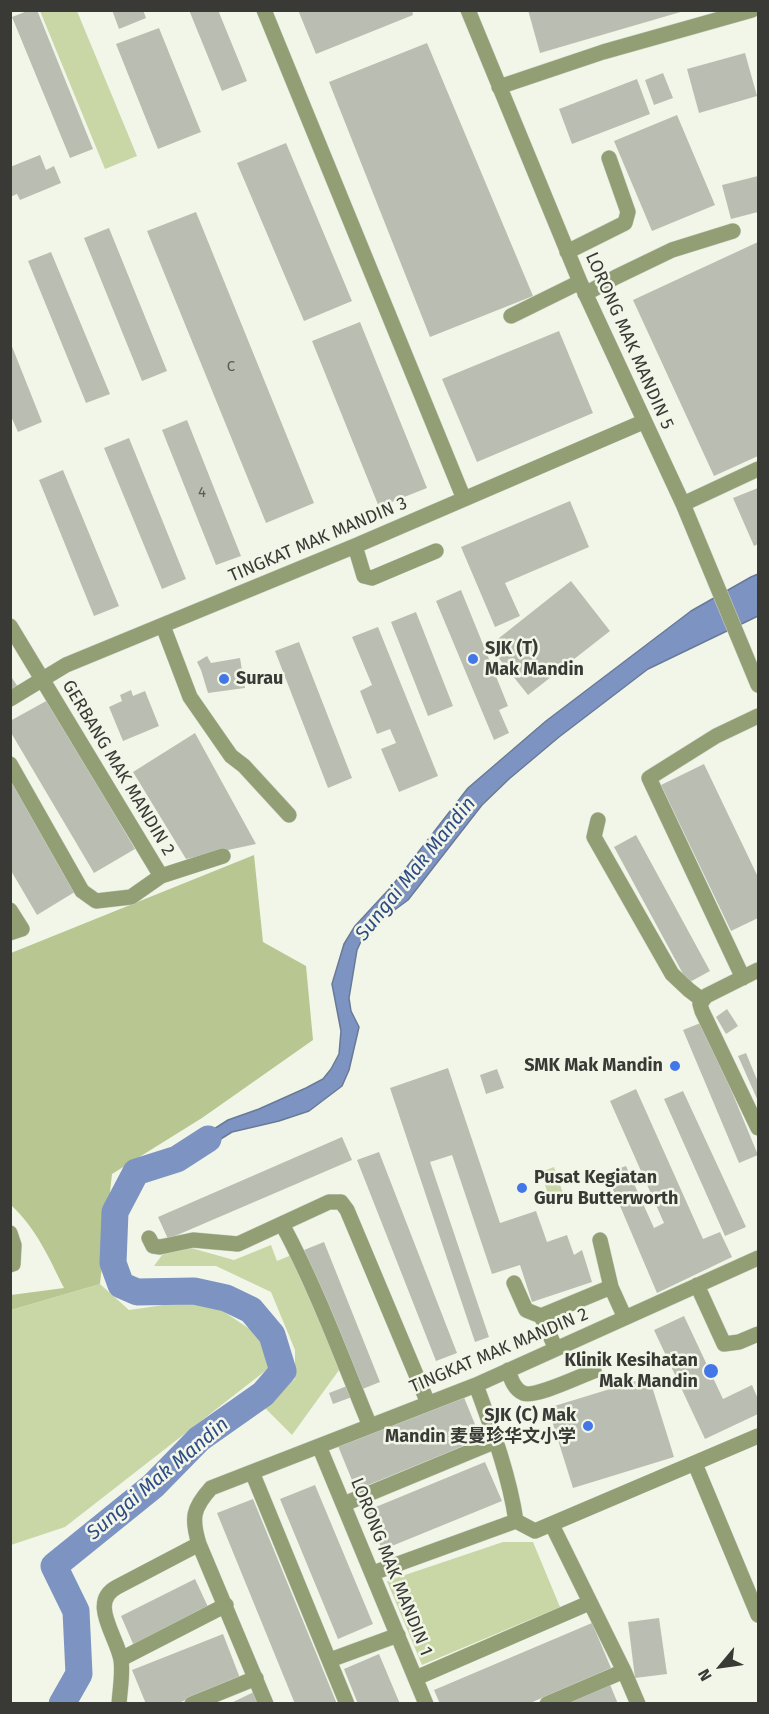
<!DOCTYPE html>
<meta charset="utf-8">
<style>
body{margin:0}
#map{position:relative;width:769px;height:1714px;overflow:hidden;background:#f2f6e8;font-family:"Fira Sans",sans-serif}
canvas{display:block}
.frame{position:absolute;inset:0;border:12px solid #393a35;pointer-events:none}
.north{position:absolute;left:691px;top:1636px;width:60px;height:60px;-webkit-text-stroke:4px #f2f6e8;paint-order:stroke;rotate:241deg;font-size:16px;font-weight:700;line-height:24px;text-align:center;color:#393a35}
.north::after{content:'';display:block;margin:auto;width:21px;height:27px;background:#393a35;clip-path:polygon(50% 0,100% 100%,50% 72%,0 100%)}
</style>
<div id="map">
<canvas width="769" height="1714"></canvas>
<div class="frame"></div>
<div class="north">N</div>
</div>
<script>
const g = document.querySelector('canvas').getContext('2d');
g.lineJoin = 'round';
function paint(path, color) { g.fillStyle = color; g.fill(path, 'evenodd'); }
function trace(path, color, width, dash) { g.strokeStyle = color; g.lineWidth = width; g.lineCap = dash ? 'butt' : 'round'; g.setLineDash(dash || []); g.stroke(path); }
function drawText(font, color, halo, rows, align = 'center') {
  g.font = font + ' "Fira Sans","Noto Sans SC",sans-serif'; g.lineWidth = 5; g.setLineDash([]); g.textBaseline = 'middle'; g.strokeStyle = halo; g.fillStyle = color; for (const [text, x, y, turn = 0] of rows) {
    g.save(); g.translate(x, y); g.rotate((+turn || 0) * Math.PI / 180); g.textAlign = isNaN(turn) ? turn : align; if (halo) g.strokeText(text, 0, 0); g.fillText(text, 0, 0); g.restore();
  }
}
const green = new Path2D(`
 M40,11h37l60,145 -32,13z
 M554,1167l12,35 -14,5 -11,-35z
 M271,1245l6,16 17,-7 48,112 -50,69 -32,-32 35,-24v-29l-24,-58 -55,-26h-62l8,-11 22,-9 50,14z
 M100,1284l29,26 76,-11 55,37 9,32 -204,159 -54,18v-235z
 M503,1542h30l27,65 -138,58 -35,-84z`);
const forest = new Path2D(`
 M254,855l9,87 43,24 7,74 -111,78 -90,56 -12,110 -89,26v-15l53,-7c-15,-30 -28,-60 -53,-83v-252z`);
const water = new Path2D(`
 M758,574v42l-110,53 -89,68 -50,42 -27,26 -74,95 -27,20 -18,17 -6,13 -8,48 2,13 8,16 -10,43 -7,16 -33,25 -30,10 -47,11 -37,23 -18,4 12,-14 39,-25 31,-11 47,-21 17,-9 8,-10 8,-15 2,-23 -9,-47 12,-40 11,-18 37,-40 76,-98 78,-67 145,-110 60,-34z`);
const river = new Path2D(`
 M62,1704l17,-30 -3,-63 -22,-45 99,-80 46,-47 64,-45 20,-23 -11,-36 -21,-25 -25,-12 -32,-7 -57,1 -16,-7 -8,-22 2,-51 21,-40 41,-13 31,-20`);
const building = new Path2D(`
 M30,10h7l56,139 -23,9 -58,-141z
 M112,10h31l3,8 -27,11z
 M189,10h29l29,71 -25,10z
 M298,10h114l1,5 -97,39z
 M528,10h156v1l-144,42z
 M159,28l42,104 -43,17 -42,-105z
 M427,43l106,253 -103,41 -101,-255z
 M745,53l12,43 -58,17 -12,-44z
 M663,73l10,25 -19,7 -9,-25z
 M637,79l13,35 -78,30 -13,-35z
 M677,115l38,90 -63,26 -38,-90z
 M286,143l66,158 -48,20 -67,-158z
 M40,155l6,15 8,-4 7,17 -41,17 -3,-6 -7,3v-30z
 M758,176v36l-27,7 -9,-34z
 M196,212l118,291 -48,20 -119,-292z
 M109,228l58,143 -25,10 -58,-143z
 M758,242v214l-44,20 -81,-176z
 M51,252l59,142 -24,9 -58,-142z
 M360,322l67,166 -48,19 -67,-166z
 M559,331l34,82 -116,49 -35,-83z
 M11,344l31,78 -24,10 -8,-18z
 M187,420l54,136 -25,9 -54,-135z
 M129,438l57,141 -24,10 -58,-141z
 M63,470l56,136 -25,10 -55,-136z
 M758,488v56l-4,2 -21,-48z
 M570,501l19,46 -84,36 15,33 -25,11 -34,-80z
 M571,581l39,50 -82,64 -39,-49z
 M461,590l47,116 -9,4 10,23 -15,7 -58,-139z
 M416,612l37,94 -25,10 -37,-94z
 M378,627l60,149 -39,16 -18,-43 15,-6 -6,-14 -13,5 -17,-43 12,-6 -20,-48z
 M299,642l53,136 -24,10 -53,-137z
 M207,656l4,7 29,-5 5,30 -37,5 -7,-23 -4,-8z
 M10,675l8,12 -8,4z
 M131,690l2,6 12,-5 14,35 -36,15 -14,-34 13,-6 -2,-6z
 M48,700l87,149 -41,24 -84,-142v-10z
 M195,733l61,111 -70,15 -53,-87z
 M704,764l54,113v41l-27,13 -70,-146z
 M10,775l68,115 -41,25 -27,-46z
 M636,835l74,136 -22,12 -74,-136z
 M727,1009l11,17 -12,8 -10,-17z
 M703,1022l55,133 -19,8 -56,-133z
 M746,1053l12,29v19l-20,-45z
 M448,1068l52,155 36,-12 11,31 20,-7 7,20 8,-5 10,32 -60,20 -12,-37 -28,9 -40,-119 -22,7 59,175 -14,5 -85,-254z
 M497,1069l7,19 -18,6 -6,-19z
 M636,1089l67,150 17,-7 12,25 -75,36 -51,-120 20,-7 28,62 10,-5 -54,-122z
 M683,1091l63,136 -21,9 -61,-137z
 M342,1137l10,23 -184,79 -10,-22z
 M379,1152l78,201 -21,8 -79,-201z
 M324,1242l56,140 -20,8 -56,-140z
 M684,1316l39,83 29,-14 6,14v15l-53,25 -51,-109z
 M649,1377l25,80 -101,31 -25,-80z
 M347,1386l5,11 -19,7 -4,-11z
 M463,1395l18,44 -125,51 -18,-44z
 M485,1462l17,39 -120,49 -16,-39z
 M315,1485l58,139 -35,15 -58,-140z
 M253,1499l84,205h-42l-78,-191z
 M195,1579l14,30 -75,37 -13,-30z
 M659,1618l8,56 -32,4 -7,-56z
 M592,1623l19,45 -83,36h-88l-6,-14z
 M223,1634l17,44 -64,26h-30l-14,-34z
 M379,1654l21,50h-42l-14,-35z
 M609,1682l9,22h-61z
 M260,1689l6,15h-37z`);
const minor = new Path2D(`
 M264,10l200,489
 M468,10l112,272 103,222 75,181
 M499,87l104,-35 149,-42
 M567,252l58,-29 3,-11 -19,-54
 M585,294l31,-17 56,-27 61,-19
 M511,316l69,-34
 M683,504l75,-35
 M355,546l9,30 8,2 64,-27
 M10,626l151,250
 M163,626l27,71 41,59 13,10 45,49
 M10,699l56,-34 289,-119 288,-124
 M10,764l72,127 14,10 35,-4 30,-21 62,-20
 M598,820l-4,17 78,137 17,16 13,10
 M10,910l12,19 -12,4
 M758,970l-52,26 -6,8 2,7 56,117
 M743,978l-94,-200 67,-42 42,-20
 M282,1224c35,65 60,134 88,202
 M10,1233l4,12 -1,19 -3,1
 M149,1238l4,8 7,1 33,-7 45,4 91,-42h12l6,8 81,193
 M514,1283l12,27 15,6 15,33
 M697,1285l27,59 15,-2 19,-8
 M611,1287l14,31
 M541,1316l70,-29 -11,-47
 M508,1370c3,9 6,19 15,23 12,5 57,-17 71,-22
 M476,1385c16,44 33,89 40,136l19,10 223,-95
 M319,1446l107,258
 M695,1464l63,151
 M252,1472l95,232
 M344,1504l152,-63
 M552,1525l72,146 14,33
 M373,1573l143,-52
 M121,1659l105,-54
 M330,1660l68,-25
 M416,1678l173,-75
 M119,1704c1,-15 4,-30 2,-44 -4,-24 -33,-58 -4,-73l82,-43
 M192,1704l64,-26
 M266,1704l-67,-160c-8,-26 -6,-36 12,-56l265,-103 282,-127
 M547,1704l77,-33`);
const markers = [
 [473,659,6,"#4377e8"],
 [224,679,6,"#4377e8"],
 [675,1066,6,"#4377e8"],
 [522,1188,6,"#4377e8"],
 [711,1371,8,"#4377e8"],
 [588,1426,6,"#4377e8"]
];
const numberNames = [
 ["C",231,367],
 ["4",202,493]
];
const streetNames = [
 ["LORONG MAK MANDIN 5",629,341,66],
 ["TINGKAT MAK MANDIN 3",318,540,-23],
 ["GERBANG MAK MANDIN 2",118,768,59],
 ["TINGKAT MAK MANDIN 2",499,1351,-23],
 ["LORONG MAK MANDIN 1",391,1567,68]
];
const poiNames = [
 ["SJK (T)",485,649],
 ["Mak Mandin",485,670],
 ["Surau",236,679],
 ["SMK Mak Mandin",663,1066,"right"],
 ["Pusat Kegiatan",534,1178],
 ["Guru Butterworth",534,1199],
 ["Klinik Kesihatan",698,1361,"right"],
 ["Mak Mandin",698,1382,"right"],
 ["SJK (C) Mak",576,1416,"right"],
 ["Mandin 麦曼珍华文小学",576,1437,"right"]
];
const waterNames = [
 ["Sungai Mak Mandin",416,869,-51],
 ["Sungai Mak Mandin",158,1479,-40]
];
paint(green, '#c9d7a7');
paint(forest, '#b8c792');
paint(water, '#7d94c2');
trace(water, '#697998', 1.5);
trace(river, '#7d94c2', 27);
paint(building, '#babeb2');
trace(minor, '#cdd0c4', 16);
trace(minor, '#929e74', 15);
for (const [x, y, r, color] of markers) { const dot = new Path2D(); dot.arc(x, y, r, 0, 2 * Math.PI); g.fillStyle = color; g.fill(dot); trace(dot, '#f2f6e8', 2); }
drawText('15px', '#595b54', null, numberNames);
drawText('18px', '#393a35', '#f2f6e8', streetNames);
drawText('bold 18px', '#393a35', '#f2f6e8', poiNames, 'left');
drawText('italic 20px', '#2e4b85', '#f2f6e8', waterNames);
</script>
